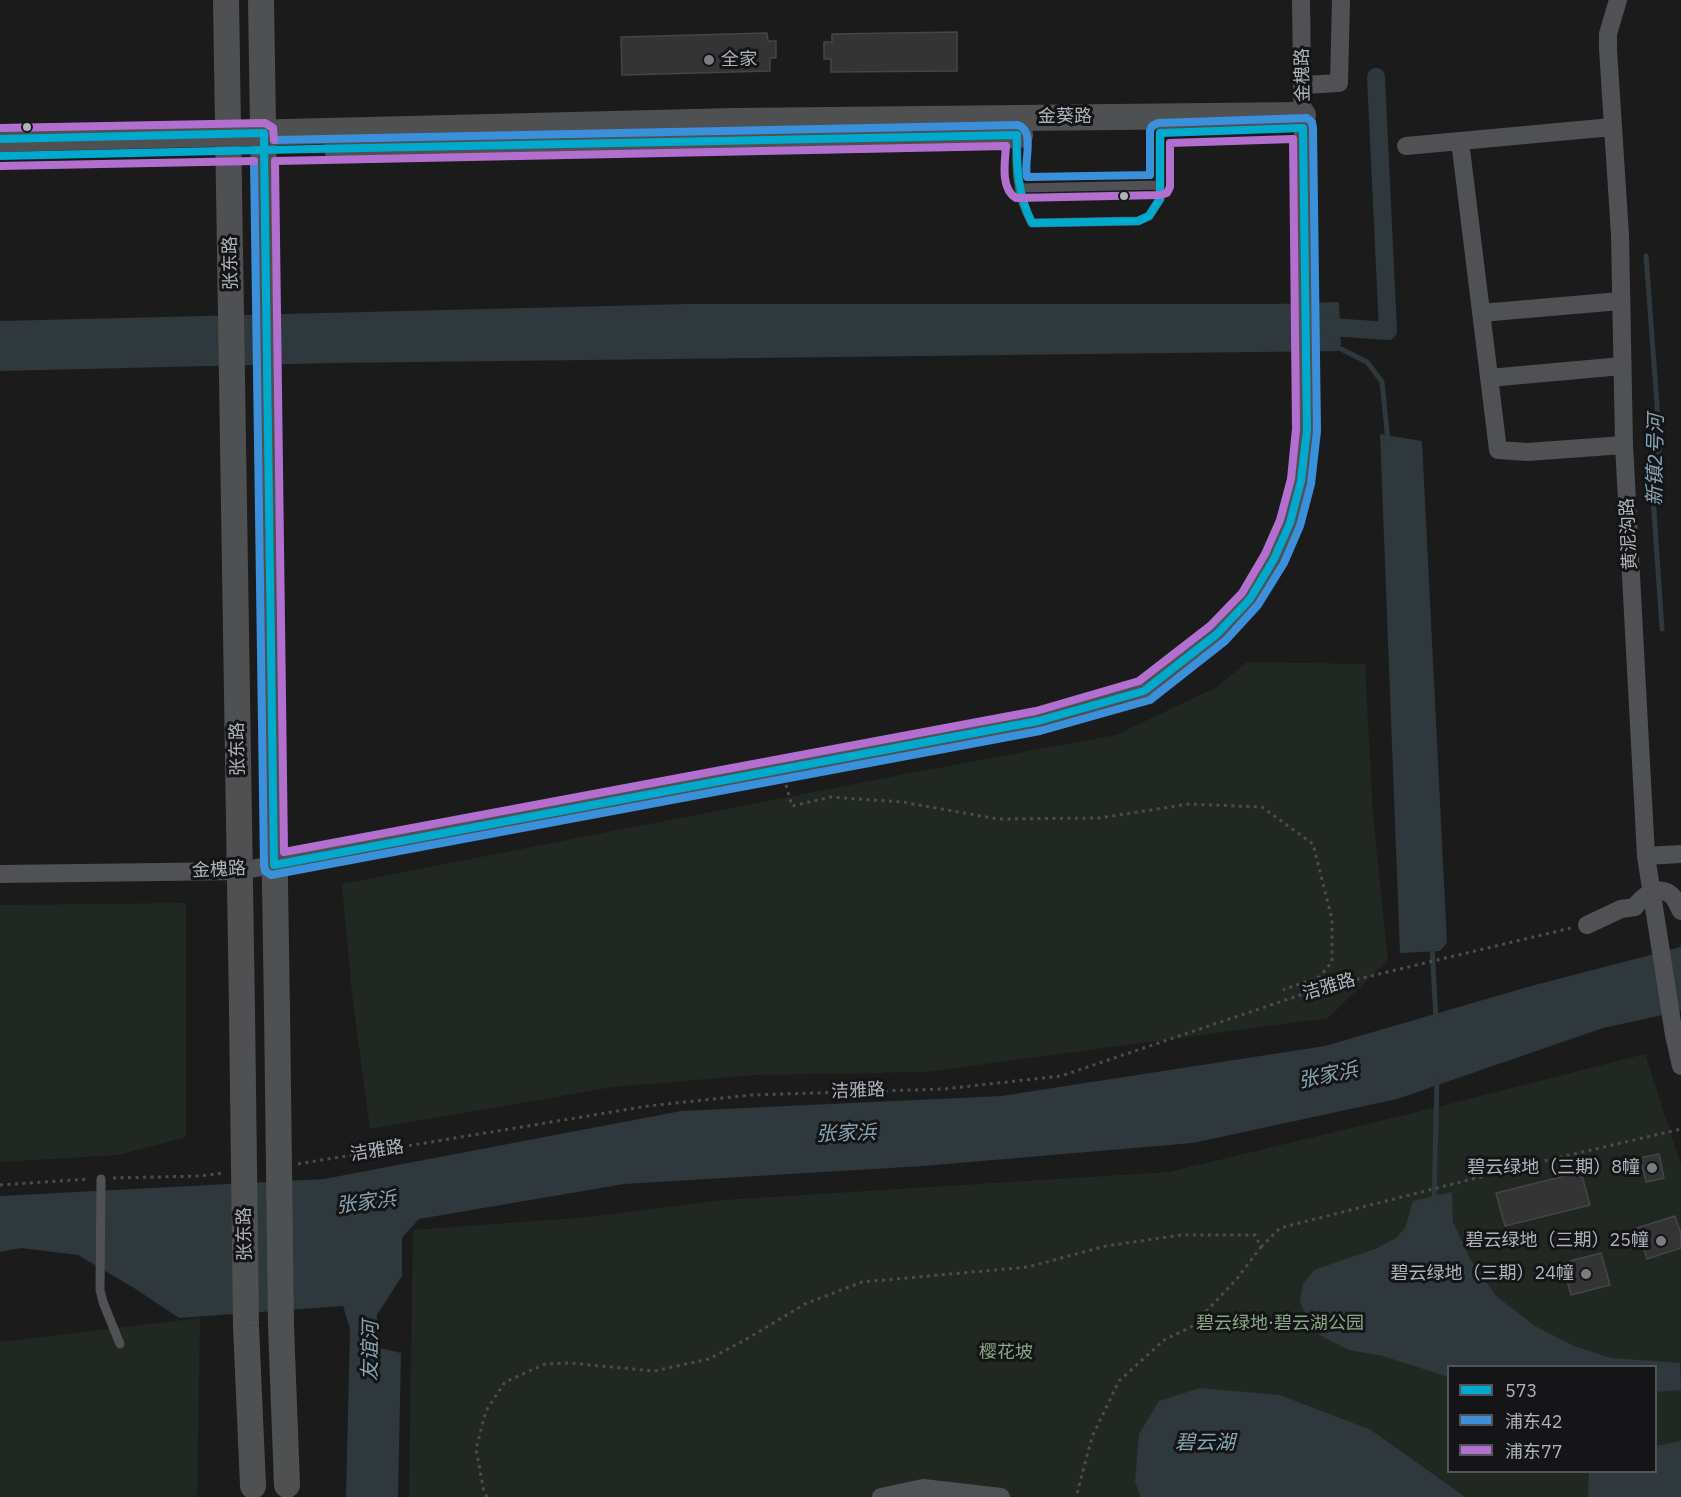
<!DOCTYPE html>
<meta charset="utf-8">
<style>
body{margin:0}
#map{position:relative;width:1681px;height:1497px;overflow:hidden;background:#1b1b1b;font-family:"IBM Plex Sans","Noto Sans SC",sans-serif}
canvas{display:block}
.legend{position:absolute;left:1447px;top:1365px;width:210px;height:108px;box-sizing:border-box;background:#151517;border:2px solid #525459;margin:0;padding:8px 10px;list-style:none;font-size:18px;color:#adb3bb}
.legend li{display:flex;align-items:center;gap:12px;height:30px}
.legend b{width:30px;border:2px solid #525459}
</style>
<div id="map">
<canvas width="1681" height="1497"></canvas>
<ul class="legend">
<li><b style="height:8px;background:#00a9ce"></b>573</li>
<li><b style="height:8px;background:#3a90db"></b>浦东42</li>
<li><b style="height:8px;background:#b36fd0"></b>浦东77</li>
</ul>
</div>
<script>
const g = document.querySelector('canvas').getContext('2d');
g.lineJoin = 'round';
function paint(path, color) { g.fillStyle = color; g.fill(path, 'evenodd'); }
function trace(path, color, width, dash) { g.strokeStyle = color; g.lineWidth = width; g.lineCap = dash ? 'butt' : 'round'; g.setLineDash(dash || []); g.stroke(path); }
function drawText(font, color, halo, rows, align = 'center') {
  g.font = font + ' "IBM Plex Sans","Noto Sans SC",sans-serif'; g.lineWidth = 6; g.setLineDash([]); g.textBaseline = 'middle'; g.strokeStyle = halo; g.fillStyle = color; for (const [text, x, y, turn = 0] of rows) {
    g.save(); g.translate(x, y); g.rotate((+turn || 0) * Math.PI / 180); g.textAlign = isNaN(turn) ? turn : align; if (halo) g.strokeText(text, 0, 0); g.fillText(text, 0, 0); g.restore();
  }
}
const green = new Path2D(`
 M1247,662l118,2 8,153 15,143 -60,58 -403,54 -170,3 -142,12 -243,42 -18,-135 -10,-110 574,-112 200,-37 101,-48z
 M186,903v234l-68,18 -118,7v-257z
 M1645,1054l36,111v332h-1272l4,-267 176,-13 135,-17 445,-28 261,-63zM1448,1366h208v106h-208z
 M200,1318l-3,179h-197v-155z`);
const water = new Path2D(`
 M1339,302l2,49 -1006,12 -335,8v-50l688,-17h586z
 M1380,434l42,7 25,502 -7,8 -40,2z
 M1681,947v64l-78,17 -206,71 -204,44 -270,23 -299,18 -205,35 -17,19v38l-25,39 -1,32 25,6 -3,144h-52l4,-168 -7,-23 -164,12 -45,-30 -56,-33 -57,-7 -21,4v-56l324,-17 357,-68 320,-15 324,-50 206,-60z
 M1452,1192l1,30 17,37 26,37 39,30 39,20 37,12 69,5 1,27 -25,2v-26h-208v11l-65,-21 -34,-6 -28,-14 -15,-19 -6,-16 3,-17 11,-14 61,-21 21,-11 9,-10 8,-27z
 M1200,1388l80,7 91,35 94,67h-324l-6,-15 4,-48 20,-33z
 M1681,1441v56h-93l1,-25h67v-26z`);
const stream = new Path2D(`
 M1646,256l14,189 -8,37 10,147
 M1335,346l32,16 15,20 6,59
 M1432,947l4,72
 M1434,1202l3,-123`);
const canal = new Path2D(`
 M1317,326l71,5 -12,-254`);
const building = new Path2D(`
 M957,32v39l-126,1v-13h-7v-17h8v-8z
 M767,33l1,8h8v17h-6v13l-148,4 -1,-38z
 M1659,1154l5,24 -18,4 -6,-24z
 M1581,1172l9,33 -85,21 -9,-33z
 M1675,1216l6,18v14l-34,11 -10,-31z
 M1601,1253l9,32 -39,10 -9,-32z`);
const path = new Path2D(`
 M786,785l6,21 39,-9 71,5 96,17 101,-1 90,-14 73,3 51,37 19,75v43l-13,15 -36,13
 M298,1164l350,-58 103,-11 193,-6 117,-13 260,-88 250,-60
 M113,1178l87,-2 23,-3
 M0,1185l88,-6
 M1261,1247l19,-19 251,-64 150,-35
 M487,1497l-3,-5 -8,-43 10,-38 19,-29 40,-18 24,-1 85,8 55,-12 36,-19 60,-36 57,-22 166,-15 78,-21 75,-11h74l6,12 -25,33 -45,47 -27,13 -45,41 -27,56 -16,60`);
const lane = new Path2D(`
 M1017,137c-1,31 -1,58 15,86l106,-2 11,-5 11,-17v-66
 M1019,188l141,-3
 M101,1179l-1,111 3,12 17,42`);
const street = new Path2D(`
 M1618,0l-10,34v15l12,186 4,210 22,411 28,179 7,31
 M1303,85l36,-2 2,-83
 M1460,141l38,309 29,2 97,-7
 M1406,146l206,-19
 M1481,313l139,-12
 M1489,378l133,-12
 M1646,856l35,-2
 M0,874l240,-3 231,-42 567,-108 106,-30 73,-57 33,-35 24,-40 16,-36 11,-42 6,-51 -6,-430
 M1587,925l34,-16 14,-2c7,-11 22,-22 35,-13 5,3 8,12 11,17
 M881,1497l42,-9 78,9`);
const secondary = new Path2D(`
 M226,0l16,1010
 M261,0l16,1010
 M0,139l735,-18 568,-6
 M337,149l683,-14`);
const secondaryBridge = new Path2D(`
 M242,1010l4,316 7,160
 M277,1010l4,316 6,159`);
const bus1 = new Path2D(`
 M1303,128l4,302 -6,51 -11,42 -16,36 -24,40 -33,35 -73,57 -106,30 -764,144 -10,-715 753,-15c-1,31 1,60 15,88l106,-2 11,-5 11,-17v-66z
 M0,139l264,-6v17
 M0,156l264,-6`);
const bus2 = new Path2D(`
 M254,161l10,704 1,6 6,4 769,-144 110,-31 75,-59 33,-36 26,-42 16,-37 11,-42 6,-53 -4,-303 -1,-6 -5,-4 -149,5 -6,3 -2,5v44l-123,2c-4,-15 9,-46 -9,-52l-744,15`);
const bus3 = new Path2D(`
 M0,128l265,-5 8,5 1,12
 M1293,139l3,290 -5,50 -11,41 -15,34 -23,39 -32,33 -71,55 -103,30 -752,141 -9,-691 731,-15c-1,15 -6,43 10,52l144,-3 7,-2 3,-6v-44z
 M0,166l254,-5`);
const markers = [
 [709,60,6,"#7a7e83"],
 [27,127,5,"#adb3bb"],
 [1124,196,5,"#adb3bb"],
 [1652,1168,6,"#7a7e83"],
 [1661,1241,6,"#7a7e83"],
 [1586,1274,6,"#7a7e83"]
];
const poiNames = [
 ["全家",721,60,"left"],
 ["碧云绿地（三期）8幢",1640,1168],
 ["碧云绿地（三期）25幢",1649,1241],
 ["碧云绿地（三期）24幢",1574,1274]
];
const streetNames = [
 ["金槐路",1303,75,-91],
 ["金葵路",1065,117],
 ["张东路",231,263,-91],
 ["黄泥沟路",1629,534,-93],
 ["张东路",238,749,-91],
 ["金槐路",219,870,-3],
 ["洁雅路",1329,987,-16],
 ["洁雅路",858,1091,-2],
 ["洁雅路",377,1151,-9],
 ["张东路",245,1234,-91]
];
const parkNames = [
 ["碧云绿地·碧云湖公园",1280,1324],
 ["樱花坡",1006,1353]
];
const waterNames = [
 ["新镇2号河",1656,460,-89],
 ["张家浜",1328,1076,-11],
 ["张家浜",846,1134,-2],
 ["张家浜",366,1203,-7],
 ["友谊河",371,1351,-89],
 ["碧云湖",1205,1443]
];
paint(green, '#212821');
paint(water, '#2e383d');
trace(stream, '#2e383d', 5);
trace(canal, '#2e383d', 18);
paint(building, '#343435');
trace(building, '#434547', 1.5);
trace(path, '#4b4c4f', 3, [3, 4.5]);
trace(lane, '#4f5154', 9);
trace(street, '#4f5154', 18);
trace(secondary, '#4e5052', 26);
trace(secondaryBridge, '#4e5052', 26);
trace(bus1, '#00a9ce', 8);
trace(bus2, '#3a90db', 8);
trace(bus3, '#b36fd0', 8);
for (const [x, y, r, color] of markers) { const dot = new Path2D(); dot.arc(x, y, r, 0, 2 * Math.PI); g.fillStyle = color; g.fill(dot); trace(dot, '#151517', 2); }
drawText('18px', '#adb3bb', '#151517', poiNames, 'right');
drawText('18px', '#adb3bb', '#151517', streetNames);
drawText('18px', '#86a685', '#151517', parkNames);
drawText('italic 20px', '#85a4b5', '#151517', waterNames);
</script>
